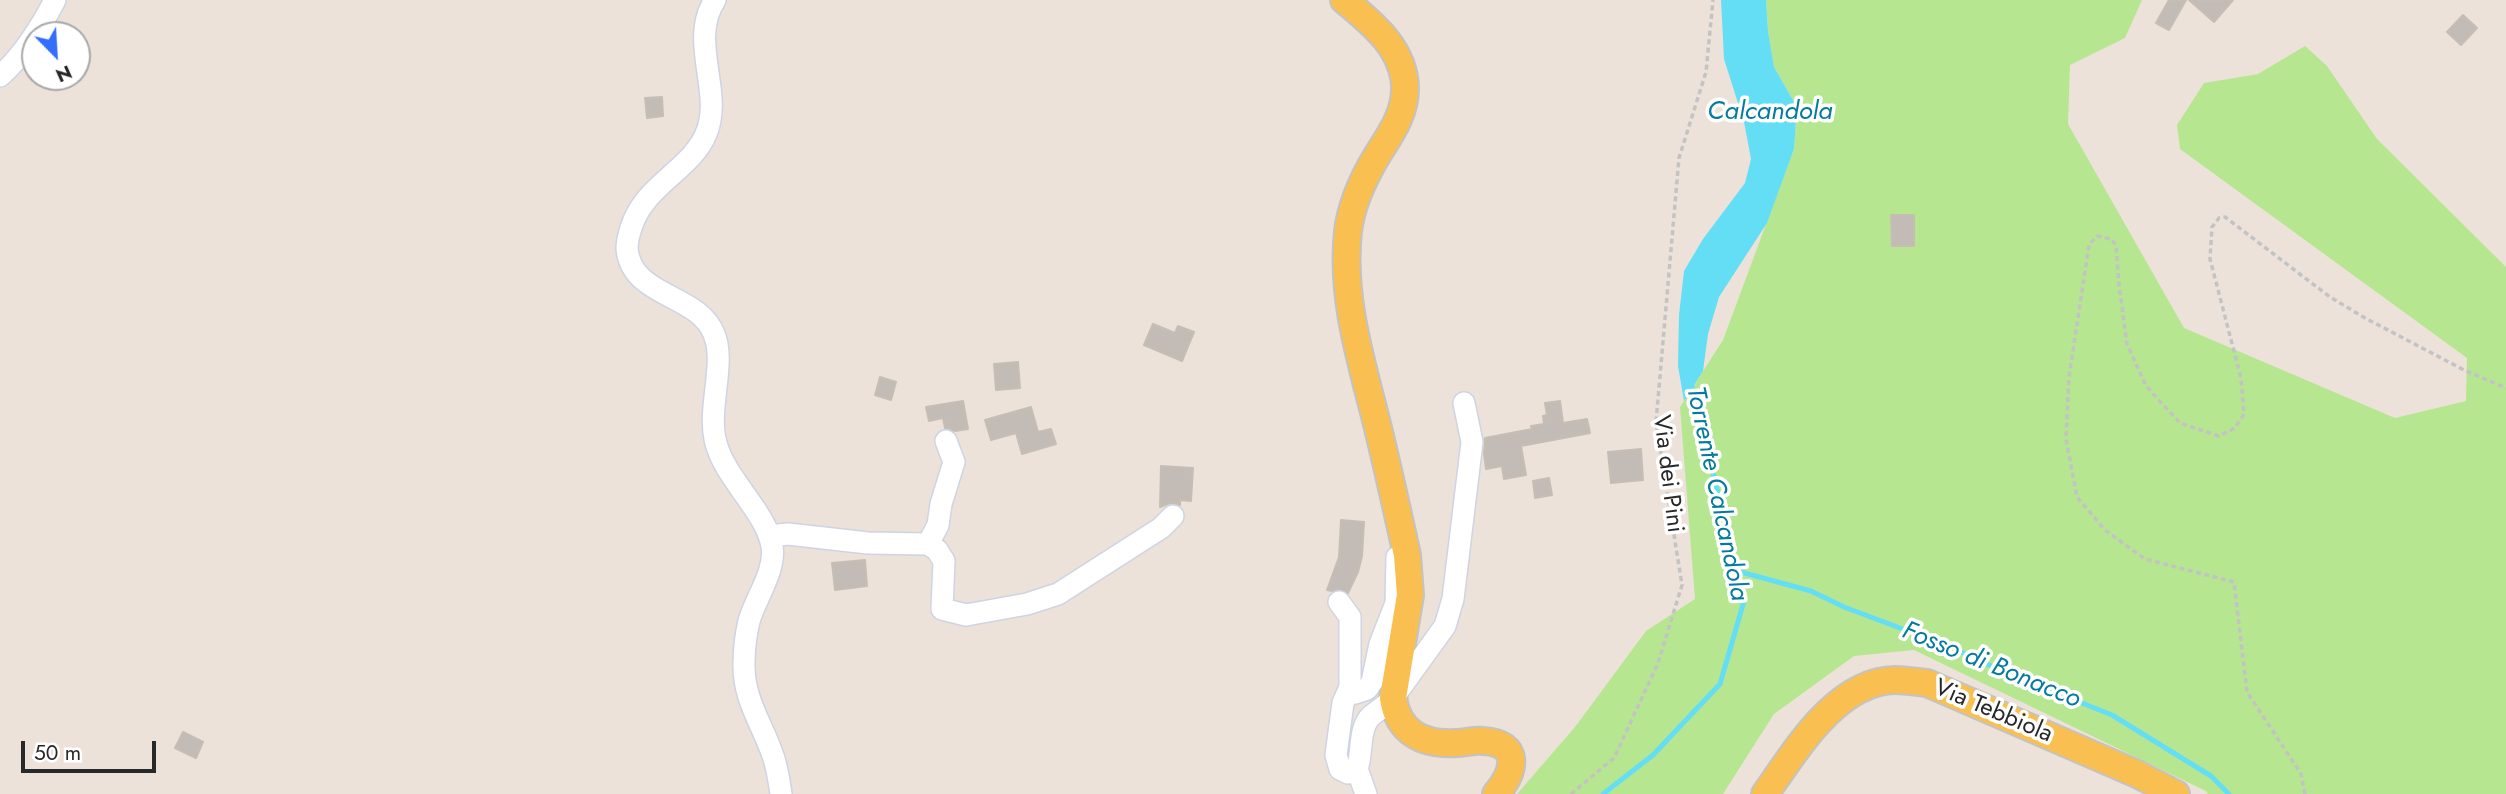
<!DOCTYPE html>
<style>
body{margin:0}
#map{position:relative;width:2506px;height:794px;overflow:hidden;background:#ece2d9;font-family:Jost,sans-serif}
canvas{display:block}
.north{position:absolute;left:21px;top:21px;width:70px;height:70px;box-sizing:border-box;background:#fff;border:2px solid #a9a9a9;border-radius:50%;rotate:156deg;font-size:19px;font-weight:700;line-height:28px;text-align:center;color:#282828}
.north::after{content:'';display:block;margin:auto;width:24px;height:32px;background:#336eff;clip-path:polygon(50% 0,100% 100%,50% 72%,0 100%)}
.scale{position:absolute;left:21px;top:741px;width:135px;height:32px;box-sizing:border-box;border:4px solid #282828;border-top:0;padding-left:9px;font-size:21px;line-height:24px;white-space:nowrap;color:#282828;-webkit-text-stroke:5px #fff;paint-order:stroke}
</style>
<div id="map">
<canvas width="2506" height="794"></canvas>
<div class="north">N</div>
<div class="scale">50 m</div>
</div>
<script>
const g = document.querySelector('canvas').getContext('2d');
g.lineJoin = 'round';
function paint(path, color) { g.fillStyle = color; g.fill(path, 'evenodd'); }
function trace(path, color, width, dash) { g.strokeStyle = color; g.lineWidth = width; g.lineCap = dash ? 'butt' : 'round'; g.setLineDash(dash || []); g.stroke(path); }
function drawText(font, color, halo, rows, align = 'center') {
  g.font = font + ' Jost,sans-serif'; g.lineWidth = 7; g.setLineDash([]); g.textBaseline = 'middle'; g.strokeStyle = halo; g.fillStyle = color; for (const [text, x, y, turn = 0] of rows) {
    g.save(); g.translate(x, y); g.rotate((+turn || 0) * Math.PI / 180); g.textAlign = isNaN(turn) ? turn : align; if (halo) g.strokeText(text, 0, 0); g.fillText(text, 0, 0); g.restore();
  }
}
const green = new Path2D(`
 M1766,0h376l-17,38 -55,27 -2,59 116,204 211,90 71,-17 1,-43 -287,-209 -3,-24 27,-42 54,-9 47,-28 22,20 50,73 129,128v527h-298l-2,-3 -292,-141 -60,6 -80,58 -51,80h-206l58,-67 71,-96 49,-32 -15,-192 43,-67 71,-191 3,-42 -23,-40 -6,-36z`);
const water = new Path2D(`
 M1721,0h45l2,31 6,36 23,40 -3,42 -27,74 -48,74 -11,37 -5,37 -19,30 -6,-35 1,-51 5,-44 19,-32 42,-56 6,-24 -7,-37 -20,-63z`);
const stream = new Path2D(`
 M1737,571l74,20 33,16 104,39 54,25 110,44 99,61 18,18
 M1603,794l50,-39 67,-71 24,-83 -53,-219`);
const building = new Path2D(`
 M2169,0h17l-17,30 -13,-7z
 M2189,0h44l-19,22z
 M2463,15l14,13 -16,17 -14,-13z
 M662,97l1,19 -16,2 -2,-20z
 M1891,215h23v31h-22z
 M1153,324l22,9 3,-7 16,6 -12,29 -38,-16z
 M1018,362l2,26 -24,2 -2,-26z
 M880,377l16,5 -5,18 -16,-5z
 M963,401l5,28 -13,2 -10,-3 -2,-10 -14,3 -3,-14z
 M1560,401l3,22 24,-4 3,14 -69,13 5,29 -22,4 -2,-13 -16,3 -2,-15 1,-16 47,-9 -1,-3 13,-2 -1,-8 4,-1 -2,-12z
 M1031,407l7,25 13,-3 5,15 -34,10 -6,-21 -25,7 -6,-20z
 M1641,449l2,31 -32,3 -3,-31z
 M1161,466l32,2 -2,33 -11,-1v5l-10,-2 -10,4z
 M1549,478l3,17 -17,3 -2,-17z
 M1341,520l23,2 -2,34 -4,16 -10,21 -10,-4 -6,2 -5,-1 12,-33z
 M865,560l2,26 -32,4 -3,-27z
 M183,732l20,10 -7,16 -21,-10z`);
const path = new Path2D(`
 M1571,794l43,-36 44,-95 24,-78 -26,-163 23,-264 27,-86 7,-72
 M2305,794l-4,-20 -54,-82 -13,-110 -89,-23 -40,-29 -28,-33 -11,-58 3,-62 20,-132 8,-9 14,3 5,6 3,40 8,59 19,42 34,37 39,13 16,-8 9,-14 -3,-36 -31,-119 2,-32 7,-9 6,-1 105,80 35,21 99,52 42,18`);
const minor = new Path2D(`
 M715,0c-27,41 9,92 -9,134 -16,37 -62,51 -75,94 -2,6 -4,14 -4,21 5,49 71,44 87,85 12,28 -6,72 1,105 8,39 50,70 57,107 4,25 -16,51 -23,75 -3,13 -5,29 -5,42 -1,35 17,59 28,90 5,12 7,28 9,41
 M0,76c23,-20 41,-49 55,-76
 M769,536l19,-2 80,9 60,1 9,6 7,11 -2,48 24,6 61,-11 31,-10 103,-66 12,-12
 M928,544l10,-19 3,-21 13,-42 -8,-21
 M1339,602l11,15v70l-7,16 -7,52 4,14 8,4 9,-4c6,-16 1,-40 14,-53 7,-6 15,-10 22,-18l52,-72 8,-27 19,-157 -8,-39
 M1348,692l7,1 12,-4 5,-7 8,-38 16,-41 1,-46
 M1357,769l9,25`);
const major = new Path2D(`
 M1344,0c28,23 61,49 61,89 0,30 -21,53 -34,77 -11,20 -20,42 -23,65 -7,65 12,126 28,189 11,44 21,90 31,135l3,40 -17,103c5,34 29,47 63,45 9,0 18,-3 27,-2 39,2 32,31 13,53
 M1765,794c30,-42 71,-113 130,-114 10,0 22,2 32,3l210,91 39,20`);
const streetNames = [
 ["Via dei Pini",1667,474,83],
 ["Via Tebbiola",1993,712,23]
];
const waterNames = [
 ["Calcandola",1770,113],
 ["Torrente Calcandola",1716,494,78],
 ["Fosso di Bonacco",1991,666,22]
];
paint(green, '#b7e691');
paint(water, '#64def5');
trace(stream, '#64def5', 5);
paint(building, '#c3bcb6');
trace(building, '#c7beb3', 2);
trace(minor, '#ced4e3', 24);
trace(major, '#c3c3c3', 30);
trace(path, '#c3c3c3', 3.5, [5, 3.5]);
trace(minor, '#fff', 21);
trace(major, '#f9c051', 26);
drawText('24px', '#282828', '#fff', streetNames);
drawText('italic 26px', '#057aa0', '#fff', waterNames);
</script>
